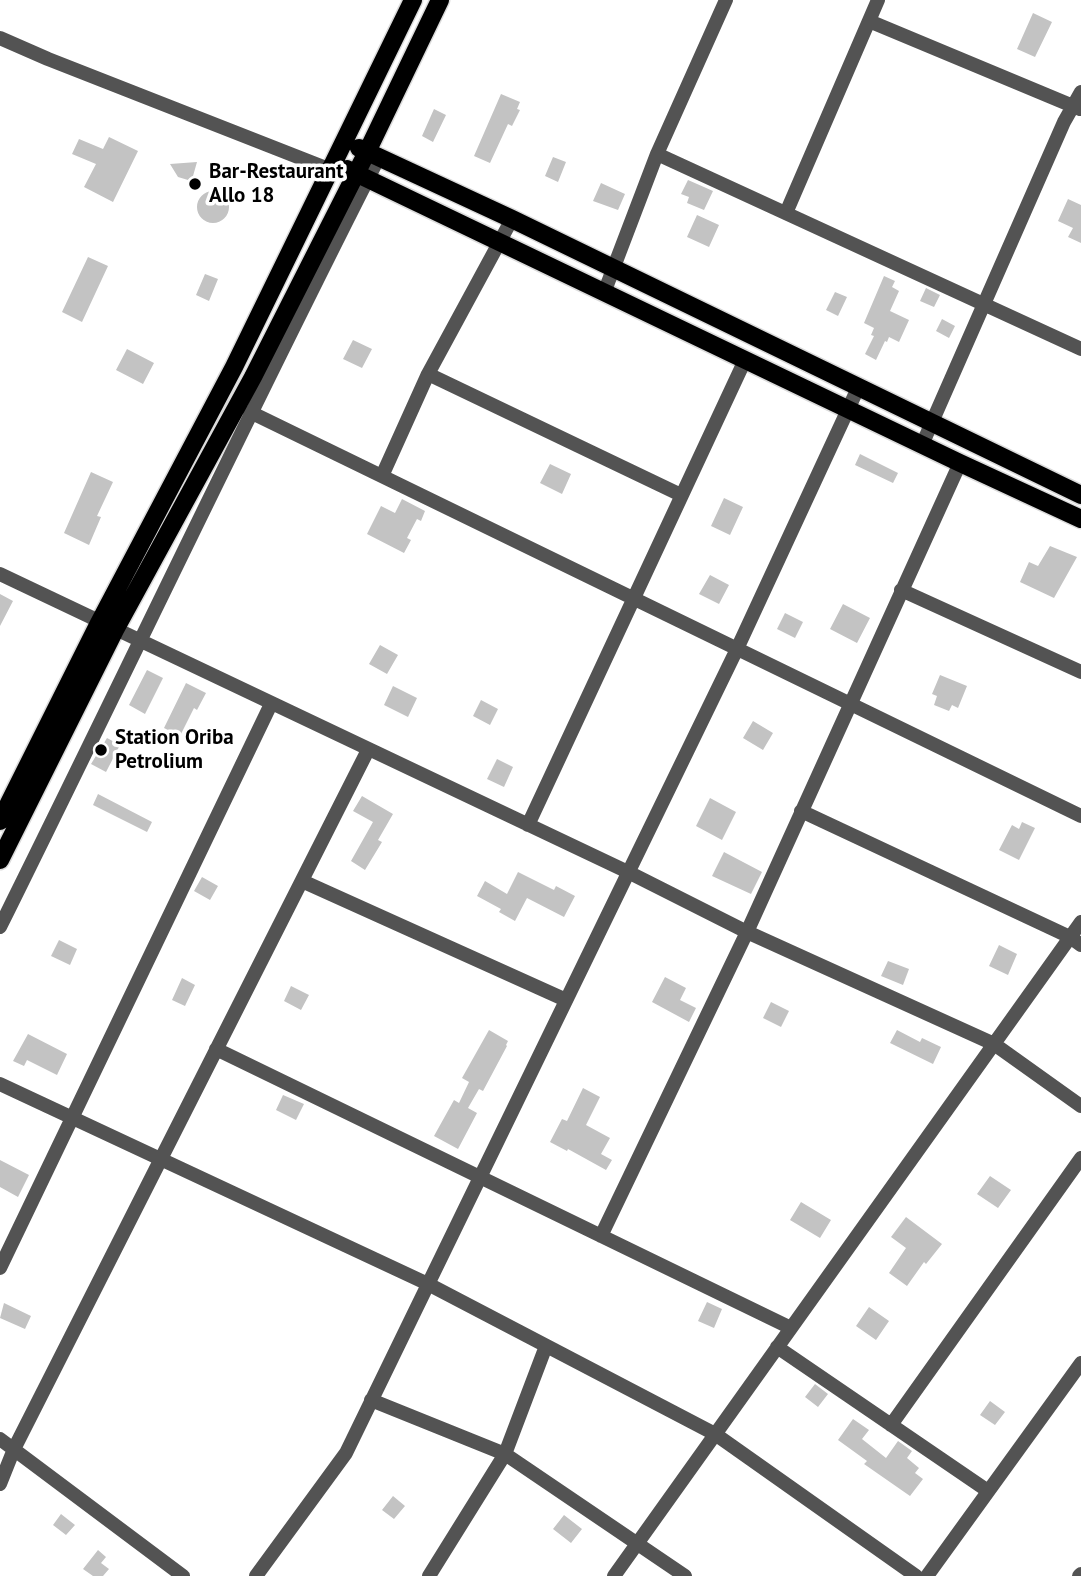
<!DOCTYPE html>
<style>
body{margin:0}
canvas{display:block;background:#fff}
</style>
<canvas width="1081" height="1576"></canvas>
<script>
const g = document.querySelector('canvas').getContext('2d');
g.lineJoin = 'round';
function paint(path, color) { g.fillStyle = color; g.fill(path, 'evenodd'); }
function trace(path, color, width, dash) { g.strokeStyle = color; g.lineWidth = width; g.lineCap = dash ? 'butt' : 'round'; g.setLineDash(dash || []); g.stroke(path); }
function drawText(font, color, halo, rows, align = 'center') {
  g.font = font + ' "PT Sans",sans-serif'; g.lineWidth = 7; g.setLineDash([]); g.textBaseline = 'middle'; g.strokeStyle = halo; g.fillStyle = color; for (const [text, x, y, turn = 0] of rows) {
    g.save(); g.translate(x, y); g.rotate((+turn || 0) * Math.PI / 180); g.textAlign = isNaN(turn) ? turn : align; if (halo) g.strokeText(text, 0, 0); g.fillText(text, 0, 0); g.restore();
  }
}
const building = new Path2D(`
 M1033,13l19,9 -17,35 -18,-8z
 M501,94l19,8 -3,7 3,1 -8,16 -4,-2 -18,39 -16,-7z
 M434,109l12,6 -13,27 -11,-6z
 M109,137l29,14 -25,51 -29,-15 12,-23 -24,-10 7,-15 24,10z
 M553,157l13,5 -8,20 -13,-6z
 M197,162l-4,14 -5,4 -10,-3 -8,-13z
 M688,180l25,11 -9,19 -17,-7 2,-6 -8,-3z
 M601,183l24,11 -7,16 -25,-9z
 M197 207a16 16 0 1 1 32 0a16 16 0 1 1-32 0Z
 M1068,199l13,6v38l-13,-6 5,-9 -15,-7z
 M697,215l22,10 -10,22 -22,-10z
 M88,257l20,9 -26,56 -20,-10z
 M205,274l13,5 -9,22 -13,-6z
 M884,276l11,5 -3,6 7,4 -9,20 19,9 -10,22 -10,-5 -2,5 -2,-1 -9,19 -11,-6 9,-18 -3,-1 3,-7 -10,-5z
 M926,288l14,7 -6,12 -14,-6z
 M835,292l12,5 -9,19 -12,-6z
 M942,319l13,7 -6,12 -13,-7z
 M353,340l19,9 -10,19 -19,-9z
 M127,349l27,14 -11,21 -27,-14z
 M860,454l38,19 -5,10 -38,-18z
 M550,464l21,10 -9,20 -22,-11z
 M91,472l22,10 -16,34 4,1 -12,28 -25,-12z
 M724,498l19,9 -13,28 -19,-9z
 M402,499l23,12 -4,10 -4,-2 -10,19 4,2 -7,13 -37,-19 14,-28 14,7z
 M1050,546l27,11 -23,41 -34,-16 9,-20 9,4z
 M710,575l19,10 -10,19 -20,-10z
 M0,594l13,7 -13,25z
 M843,604l27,14 -13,25 -27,-14z
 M785,613l18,9 -8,16 -18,-9z
 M380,645l18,10 -11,19 -18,-10z
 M147,670l16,8 -18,36 -16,-9z
 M940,675l27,11 -9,22 -6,-3 -3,6 -15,-6 3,-9 -5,-2z
 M186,683l20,10 -9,17 -3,-2 -14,28 -16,-8z
 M393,686l24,12 -9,19 -24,-12z
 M481,700l17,9 -8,16 -17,-9z
 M753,721l20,12 -10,17 -20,-12z
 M107,738l13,7 -14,27 -15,-8z
 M497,759l16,8 -9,20 -17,-8z
 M98,794l54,28 -5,10 -54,-27z
 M362,796l31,18 -15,26 4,2 -17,28 -14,-9 22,-39 -20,-11z
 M710,798l26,14 -14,28 -26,-14z
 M1022,822l13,6 -16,32 -20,-10 13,-25 7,4z
 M724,852l38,20 -11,22 -39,-18z
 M518,872l36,18 2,-4 19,10 -11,21 -37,-19 -12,23 -16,-9 2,-3 -24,-13 8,-15 22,13z
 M202,877l16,9 -8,14 -16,-9z
 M59,940l18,9 -7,16 -19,-9z
 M999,945l18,9 -9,21 -19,-9z
 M888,961l21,8 -6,16 -22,-9z
 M665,977l21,11 -6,12 16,8 -7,14 -37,-20z
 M182,978l13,7 -10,21 -13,-6z
 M291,986l18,9 -8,15 -17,-9z
 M771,1002l18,9 -8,16 -18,-9z
 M489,1030l19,11 -2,4 1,1 -24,45 -4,-2 -11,19 9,5 -19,36 -24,-13 20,-36 5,3 10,-21 -7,-4z
 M897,1030l23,12 2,-4 19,9 -8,17 -43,-21z
 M28,1034l39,20 -10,21 -30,-15 -3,6 -11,-5z
 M583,1088l17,9 -14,28 24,13 -9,16 11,6 -6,10 -38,-21 -1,2 -17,-9 12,-23 5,2z
 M283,1095l21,9 -8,16 -20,-10z
 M0,1160l29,15 -11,22 -18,-10z
 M990,1176l21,14 -13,18 -21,-14z
 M801,1202l30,18 -11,18 -30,-18z
 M906,1217l36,27 -16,20 -2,-2 -17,24 -18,-13 17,-25 -15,-11z
 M707,1302l15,7 -8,19 -16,-7z
 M4,1303l27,13 -6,13 -25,-11z
 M869,1307l20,14 -13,19 -20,-14z
 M815,1384l13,10 -10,13 -13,-10z
 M990,1401l15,11 -10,13 -15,-10z
 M853,1419l16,11 -7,9 24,19 12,-17 14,10 -5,7 12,10 -4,5 8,6 -13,17 -46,-32 3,-3 -29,-21z
 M393,1496l12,10 -11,13 -12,-9z
 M61,1514l14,11 -9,10 -13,-10z
 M564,1515l18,14 -11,14 -18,-14z
 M98,1550l8,7 -5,6 8,6 -6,7h-10l-10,-7z`);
const minor = new Path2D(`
 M869,21l211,88
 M0,38l48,21 283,111
 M657,154l424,195
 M786,213l92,-213
 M604,293l53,-139 69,-154
 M428,374l253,121
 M250,412l831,404
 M922,445l142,-323 17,-30
 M382,476l46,-102 84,-155
 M0,574l628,298 119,60 247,112 87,62
 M901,590l180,82
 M801,811l269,126 11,8
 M528,825l217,-465
 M302,881l264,119
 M0,927c127,-256 249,-515 379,-770
 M216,1049l575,279
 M0,1084l428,200 287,150 201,142
 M601,1236l146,-304 213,-469
 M0,1268l271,-564
 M777,1347l211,144
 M371,1400l134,54 180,122
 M891,1425l190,-267
 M0,1439l183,137
 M0,1484l14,-35 354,-699
 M256,1576l90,-123 391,-804 121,-261
 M429,1576l76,-122 41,-108
 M614,1576l467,-654
 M927,1576l154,-213
 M1079,1576l2,-2`);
const primary = new Path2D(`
 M359,148l153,71 569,276
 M347,169l613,294 121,56
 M0,821l99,-198 135,-256 179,-367
 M0,860l115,-230 138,-253 114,-225 73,-152`);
const markers = [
 [195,184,7,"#000"],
 [101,750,7,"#000"]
];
const poiNames = [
 ["Bar-Restaurant",209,172],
 ["Allo 18",209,196],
 ["Station Oriba",115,738],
 ["Petrolium",115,762]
];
paint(building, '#c3c3c3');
trace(primary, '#dbdbdb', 21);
trace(minor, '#535353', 14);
trace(primary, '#000', 18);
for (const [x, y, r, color] of markers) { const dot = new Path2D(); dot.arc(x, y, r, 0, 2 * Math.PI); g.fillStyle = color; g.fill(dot); trace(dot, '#fff', 2.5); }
drawText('bold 21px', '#000', '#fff', poiNames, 'left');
</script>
